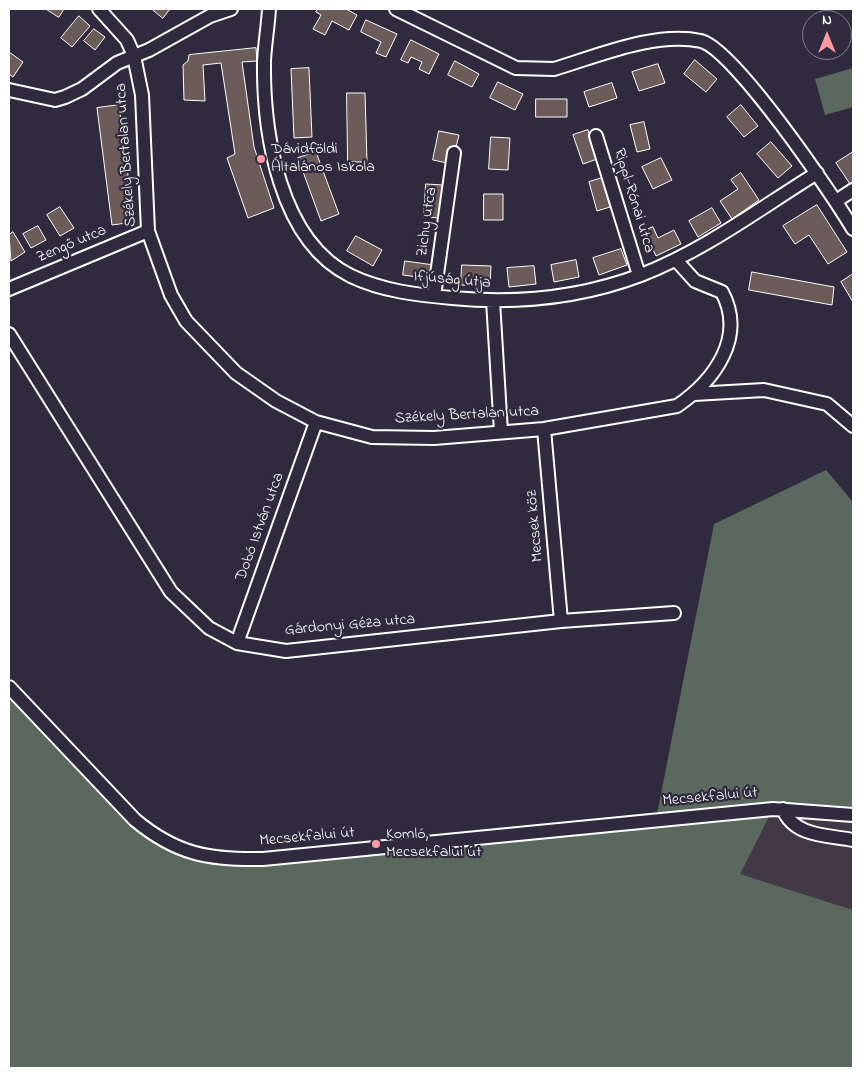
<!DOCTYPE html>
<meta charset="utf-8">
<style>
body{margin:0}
#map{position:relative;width:862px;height:1077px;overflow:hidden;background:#2f2a3d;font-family:"Indie Flower",sans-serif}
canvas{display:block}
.frame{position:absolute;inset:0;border:10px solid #fff;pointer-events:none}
.north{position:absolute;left:802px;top:10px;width:50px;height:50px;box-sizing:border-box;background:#2f2a3d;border:1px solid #827f8b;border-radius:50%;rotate:0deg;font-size:14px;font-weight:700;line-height:20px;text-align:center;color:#fff}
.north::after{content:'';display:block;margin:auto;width:18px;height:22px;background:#ff9aa2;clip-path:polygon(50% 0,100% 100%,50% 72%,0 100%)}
</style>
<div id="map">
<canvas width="862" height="1077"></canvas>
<div class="frame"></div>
<div class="north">N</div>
</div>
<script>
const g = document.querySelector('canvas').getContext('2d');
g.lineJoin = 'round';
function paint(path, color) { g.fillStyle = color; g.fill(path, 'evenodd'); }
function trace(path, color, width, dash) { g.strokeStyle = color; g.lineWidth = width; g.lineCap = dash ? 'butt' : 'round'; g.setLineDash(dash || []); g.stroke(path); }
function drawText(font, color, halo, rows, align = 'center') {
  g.font = font + ' "Indie Flower",sans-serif'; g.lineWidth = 4.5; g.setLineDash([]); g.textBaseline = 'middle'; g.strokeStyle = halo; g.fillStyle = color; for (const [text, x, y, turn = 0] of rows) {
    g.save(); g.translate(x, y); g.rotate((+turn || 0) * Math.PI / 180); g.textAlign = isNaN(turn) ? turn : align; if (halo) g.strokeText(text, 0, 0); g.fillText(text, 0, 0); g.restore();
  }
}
const built = new Path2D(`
 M773,809l80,6v95l-114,-36z`);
const green = new Path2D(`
 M853,68v39l-28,8 -10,-36z
 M826,470l27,32v313l-80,-6 -33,65 113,36v158h-844v-381l147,151 74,22 426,-41 58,-295z`);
const building = new Path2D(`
 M46,9h18l-5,8z
 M152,9h18l-7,9z
 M318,9h28l11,6 -8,15 -17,-9 -7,14 -12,-6 8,-14 -5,-3z
 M79,16l11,10 -18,21 -11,-9z
 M366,20l31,14 -11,23 -10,-4 5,-11 -20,-10z
 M94,29l11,8 -10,13 -11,-9z
 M411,40l28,14 -10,20 -10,-5 3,-7 -11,-5 -3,6 -7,-3z
 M256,48l1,13 -15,1 12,85 20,61 -26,10 -21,-60 8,-4 -14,-91 -18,2 2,36 -21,-1 -1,-35 5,-4 1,-6z
 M9,52l14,10 -10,15 -4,-3z
 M695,60l22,19 -11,13 -22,-18z
 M455,61l24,13 -7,13 -24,-12z
 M658,64l7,19 -26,8 -7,-19z
 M309,68l3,69 -18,1 -3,-69z
 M498,82l25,12 -8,16 -25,-12z
 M612,83l5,15 -28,9 -5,-15z
 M347,93h18l2,69h-19z
 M536,99h31v18h-31z
 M119,105l15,117 -22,3 -15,-117z
 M741,105l17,21 -14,11 -17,-20z
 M644,122l6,27 -13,3 -7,-27z
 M588,130l9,29 -14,5 -10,-29z
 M439,131l20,4 -7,29 -19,-4z
 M491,137l19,1 -2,32 -19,-1z
 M771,142l21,24 -14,12 -21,-24z
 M316,152l23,62 -18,7 -23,-63z
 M853,152v30l-3,2 -14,-21z
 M661,158l11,22 -19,9 -11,-22z
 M741,173l18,27 -27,19 -12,-18 18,-12 -7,-9z
 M602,178l8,29 -13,4 -8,-29z
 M426,184l17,1 -2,33 -17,-1z
 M484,194h19v26h-19z
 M817,205l30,47 -19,12 -19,-29 -14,9 -12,-18z
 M60,207l14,21 -14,8 -13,-21z
 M712,208l9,15 -23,14 -9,-16z
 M38,226l8,14 -15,8 -8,-14z
 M653,227l5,11 16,-8 7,14 -25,12 -12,-25z
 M13,232l12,20 -14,9 -2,-26z
 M356,236l26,14 -9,16 -26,-15z
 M621,249l6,16 -28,10 -6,-17z
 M576,260l3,17 -25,5 -3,-17z
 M405,261l29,4 -3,14 -28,-4z
 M462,265l29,1 -1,21 -29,-2z
 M534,266l2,18 -27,3 -2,-19z
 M752,272l82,15 -2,18 -83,-15z
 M853,274v28l-12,-20z`);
const minor = new Path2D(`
 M99,9l28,31 7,16 8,39 6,136 23,64 15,26 50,52 40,28 40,21 56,15 62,1 110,-9 133,-23c38,-26 69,-69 45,-114l-27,-11 -19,-21
 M269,9c-1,17 -4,34 -5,52 -1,71 15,180 87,215 31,15 67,19 101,22 64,6 128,0 189,-23 64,-25 118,-66 176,-102
 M396,9l120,59 38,1c44,-13 101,-38 147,-28 33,8 132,154 152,188
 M9,90l46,10 10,-3 17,-8 35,-26 32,-13 61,-34 21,-7
 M596,136l43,139
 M836,201l17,-11
 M9,289l139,-58
 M434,296l20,-143
 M493,301l8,131
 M9,334l162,258 38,36 28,15 49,8 275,-30 113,-8
 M694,394l70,-4 63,14 26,22
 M544,429l17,192
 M237,643l79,-221
 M9,687l126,133c42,35 75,40 128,39l510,-50 80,6
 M783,809c11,28 45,26 70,31`);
const markers = [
 [261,159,5,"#ff9aa2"],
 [376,844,5,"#ff9aa2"]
];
const poiNames = [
 ["Dávidföldi",271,150],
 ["Általános Iskola",271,168],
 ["Komló,",386,835],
 ["Mecsekfalui út",386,853]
];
const streetNames = [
 ["Székely Bertalan utca",127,155,-94],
 ["Rippl-Rónai utca",633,201,73],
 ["Zichy utca",428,222,-82],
 ["Zengő utca",72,245,-23],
 ["Ifjúság útja",452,281,5],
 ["Székely Bertalan utca",467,416,-3],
 ["Mecsek köz",536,526,-95],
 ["Dobó István utca",261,527,-70],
 ["Gárdonyi Géza utca",350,626,-5],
 ["Mecsekfalui út",710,798,-5],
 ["Mecsekfalui út",307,838,-5]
];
paint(built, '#413945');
paint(green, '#5b685e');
paint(building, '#6b5b59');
trace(building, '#fff', 1);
trace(minor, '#fff', 16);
trace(minor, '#2f2a3d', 12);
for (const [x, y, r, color] of markers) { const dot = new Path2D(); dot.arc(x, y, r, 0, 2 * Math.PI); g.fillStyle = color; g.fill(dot); trace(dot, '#2f2a3d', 2); }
drawText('16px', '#fff', '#2f2a3d', poiNames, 'left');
drawText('16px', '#fff', '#2f2a3d', streetNames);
</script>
